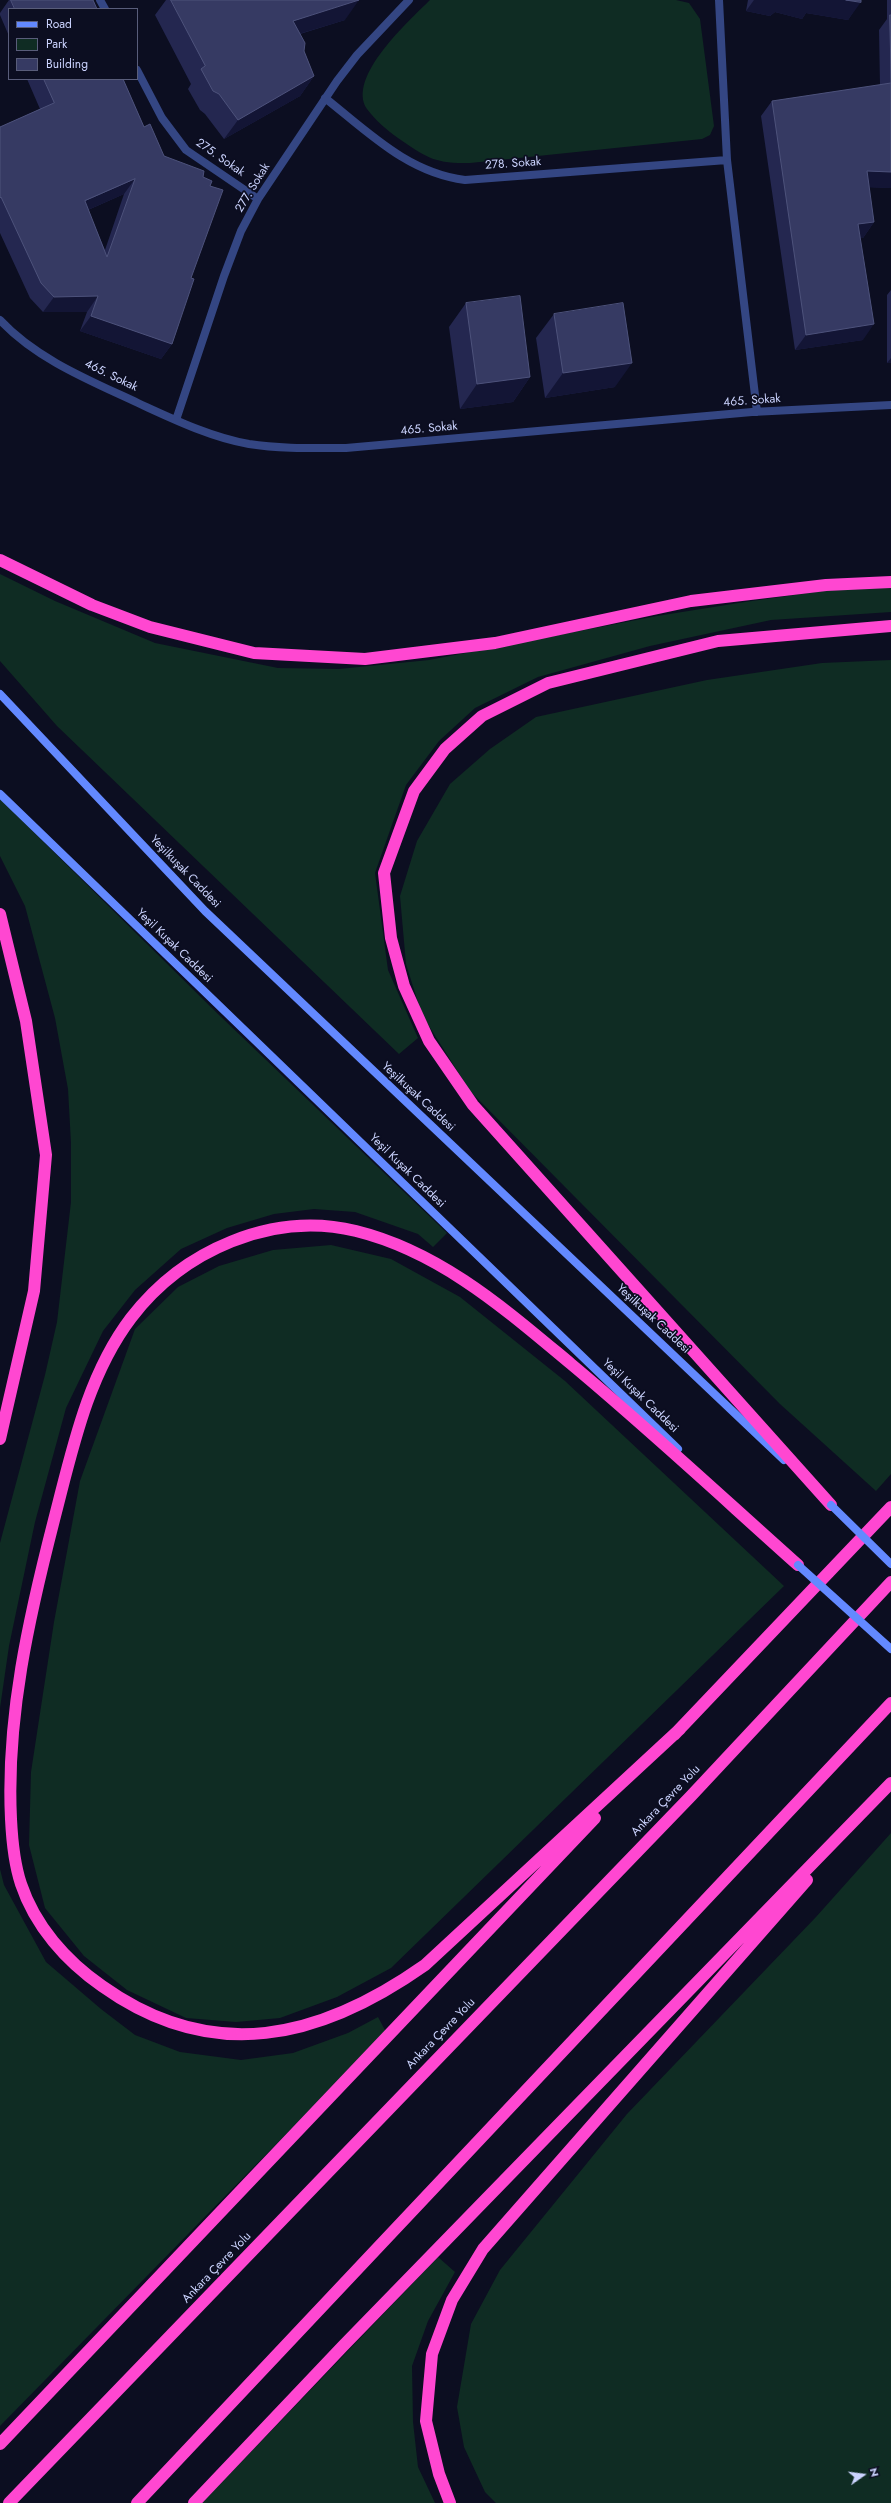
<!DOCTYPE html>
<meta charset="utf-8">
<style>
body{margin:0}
#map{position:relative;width:891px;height:2503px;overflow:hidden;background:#0c0e21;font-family:Jost,sans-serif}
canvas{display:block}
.legend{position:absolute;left:8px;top:8px;width:130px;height:72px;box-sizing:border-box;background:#0c0e21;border:1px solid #595d7a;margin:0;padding:5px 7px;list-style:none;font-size:12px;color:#ccd4ff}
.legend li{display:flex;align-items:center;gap:8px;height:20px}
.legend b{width:20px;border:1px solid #595d7a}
.north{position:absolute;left:843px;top:2455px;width:40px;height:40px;-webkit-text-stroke:3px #0c0e21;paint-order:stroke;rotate:76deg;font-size:11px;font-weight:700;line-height:16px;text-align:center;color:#ccd4ff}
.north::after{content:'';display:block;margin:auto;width:14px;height:18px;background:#ccd4ff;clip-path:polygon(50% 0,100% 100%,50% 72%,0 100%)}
</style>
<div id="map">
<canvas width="891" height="2503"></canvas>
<ul class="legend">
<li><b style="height:5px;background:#6389ff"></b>Road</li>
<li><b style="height:11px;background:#0f2c23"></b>Park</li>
<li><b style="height:11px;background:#363a63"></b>Building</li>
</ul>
<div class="north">N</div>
</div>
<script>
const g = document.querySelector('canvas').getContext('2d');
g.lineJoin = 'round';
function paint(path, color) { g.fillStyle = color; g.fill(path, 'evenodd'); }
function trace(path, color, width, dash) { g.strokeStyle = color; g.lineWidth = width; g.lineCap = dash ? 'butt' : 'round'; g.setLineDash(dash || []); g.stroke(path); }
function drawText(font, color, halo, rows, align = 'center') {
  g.font = font + ' Jost,sans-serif'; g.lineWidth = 3.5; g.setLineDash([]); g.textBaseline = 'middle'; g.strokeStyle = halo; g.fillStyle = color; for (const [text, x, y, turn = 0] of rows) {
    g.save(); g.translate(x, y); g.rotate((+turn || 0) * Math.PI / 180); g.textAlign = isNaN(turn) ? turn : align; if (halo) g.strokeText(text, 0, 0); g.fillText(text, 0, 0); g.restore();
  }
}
const green = new Path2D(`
 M430,0h246l13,3 11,16 14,107 -4,9 -8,4 -232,24c-36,1 -44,-6 -72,-25 -11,-8 -23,-18 -31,-29 -21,-32 43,-89 63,-109z
 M0,574l55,27 100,42 123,25 61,1 90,-9 228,-44 88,-14 106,-15 40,-1v26l-120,8 -121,26 -112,31 -63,31 -36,33 -33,44 -31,88 13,97 30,68 -19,16 -342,-328 -57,-65z
 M891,660v814l-15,17 -96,-87 -310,-313 -48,-76 -16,-51 -6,-68 17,-55 33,-57 40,-35 46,-32 171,-37 115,-17z
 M0,799l218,215 229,219 -14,14 -15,-13 -63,-22 -41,-3 -40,5 -47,14 -46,21 -46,41 -32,41 -37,77 -31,114 -26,124 -9,62v-165l45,-168 12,-53 14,-120v-59l-3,-54 -13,-71 -30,-112 -25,-50z
 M331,1245l60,14 69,38 105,84 219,205 -393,382 -54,29 -57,21 -44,4 -50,-4 -59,-28 -43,-34 -39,-48 -16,-63 2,-73 23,-150 26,-141 55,-152 43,-42 41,-21 54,-16z
 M891,1833v670h-395l-11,-11 -21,-45 -7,-40 14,-83 29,-54 127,-156 189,-197z
 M0,1869l4,16 42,77 55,47 34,26 45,17 61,8 52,-7 55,-20 30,-16 8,15 -386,394z
 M438,2257l17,15 -27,49 -16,45 1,56 5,45 17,36h-233z`);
const minor = new Path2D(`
 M100,0l5,9
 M719,0l8,160 30,252
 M137,70l25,48 24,32 72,49
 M325,98c43,34 83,75 140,82l262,-20
 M0,320c36,39 91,61 138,83 35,16 72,34 111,41 32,5 65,4 97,4l406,-36 139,-7
 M176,420l48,-144 17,-45 17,-32 79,-118 20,-26 52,-55`);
const secondary = new Path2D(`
 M0,694l205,217 579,549
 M0,794l678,655`);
const motorway = new Path2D(`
 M0,560l92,45 58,22 104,26 111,6 130,-16 196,-42 135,-16 65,-3
 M0,914l26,107 20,134 -12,136 -34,148
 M831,1505l-358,-400 -44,-64 -25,-55 -13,-48 -7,-65 30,-82 31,-42 37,-33 66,-33 170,-42 173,-15
 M680,1729l-255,236c-105,74 -212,100 -323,21 -36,-25 -67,-60 -81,-102 -7,-21 -9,-44 -10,-65 -5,-101 18,-202 43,-299 18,-69 33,-144 77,-202 52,-68 141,-107 225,-87 85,21 150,79 215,133 78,65 152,134 227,201
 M674,1735l217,-228
 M0,2444l595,-626
 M9,2503l682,-707 200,-214
 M137,2503l754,-800
 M194,2503l149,-157 548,-563
 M450,2503l-11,-29 -13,-53 6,-67 20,-54 31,-51 324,-369`);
const secondaryBridge = new Path2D(`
 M831,1505l60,59
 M798,1565l93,84`);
const wall = new Path2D(`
 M9,0h84l4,9h-88v27l-9,-21v-2z
 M166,0h5l174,20 -45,14 4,17 10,25 -14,20 -76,43 -19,-25 -5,-4 -12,-21 3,-5 -36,-69z
 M748,0h113l-13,20 -42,-7 -4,6 -27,-7 -5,4 -24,-5z
 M887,0h4v188l-22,-1 5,35 -11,16h-3l3,102 -68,10 -34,-234 11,-15 108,-16 -1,-55 8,-11z
 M27,79h96l21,48 20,29 39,21 7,9 -19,92 -19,66 -11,15 -81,-28 7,-19h-44l-13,-14 -30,-65v-106l40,-18zM124,194l-19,56 -17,-40z
 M891,290v73h-4v-68z
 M466,303l64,74 -17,25 -53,7 -11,-82z
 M554,314l61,73 -70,11 -9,-60z`);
const shadedWall = new Path2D(`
 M359,0l-14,20 -66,20 14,-19z
 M754,0h92l15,2 -13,18 -42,-7 -4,6 -27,-7 -5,4 -24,-5z
 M314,76l-14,20 -76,43 14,-19z
 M867,171l24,1v16l-35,-1z
 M135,179l-11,15 -50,22 11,-15z
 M874,222l-11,16 -16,2 11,-16z
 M98,296l-11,16h-44l11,-15z
 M91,316l81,28 -11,15 -81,-28z
 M874,324l-11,16 -68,10 11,-15z
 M891,358v5h-4z
 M632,363l-17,24 -70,11 18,-25z
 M530,377l-17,25 -53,7 17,-25z`);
const building = new Path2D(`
 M11,0h82l4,9h-82z
 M171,0h188l-66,21 12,22 -1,8 10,25 -76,44 -19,-26 -6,-3 -12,-22 4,-3z
 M846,0h15v2z
 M890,15h1v157l-24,-1 7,51 -16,2 16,100 -68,11 -34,-234 119,-18z
 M44,79h79l21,48 6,-3 14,32 40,15 -1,6 9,4 -2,5 13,4 -32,88 3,1 -22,65 -81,-28 7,-20 -44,1 -13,-14 -40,-86 -1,1v-71l54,-24zM135,179l-28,78 -22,-56z
 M520,296l10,81 -53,7 -11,-81z
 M623,303l9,60 -69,10 -9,-59z`);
const streetNames = [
 ["275. Sokak",220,158,35],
 ["278. Sokak",513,164,-4],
 ["277. Sokak",253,188,-59],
 ["465. Sokak",111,376,26],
 ["465. Sokak",752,401,-4],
 ["465. Sokak",429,429,-5],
 ["Yeşilkuşak Caddesi",185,872,46],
 ["Yeşil Kuşak Caddesi",174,946,44],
 ["Yeşilkuşak Caddesi",418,1097,43],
 ["Yeşil Kuşak Caddesi",407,1171,44],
 ["Yeşilkuşak Caddesi",653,1319,43],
 ["Yeşil Kuşak Caddesi",640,1396,44],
 ["Ankara Çevre Yolu",666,1801,-46],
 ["Ankara Çevre Yolu",441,2034,-46],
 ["Ankara Çevre Yolu",217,2268,-46]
];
paint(green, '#0f2c23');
trace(minor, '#344683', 8);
trace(secondary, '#6389ff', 8);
trace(motorway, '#ff47d1', 12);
trace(secondaryBridge, '#6389ff', 8);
paint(wall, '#242750');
paint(shadedWall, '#131535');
paint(building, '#363a63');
trace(building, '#4d527b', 1);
drawText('12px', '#ccd4ff', '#0c0e21', streetNames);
</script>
